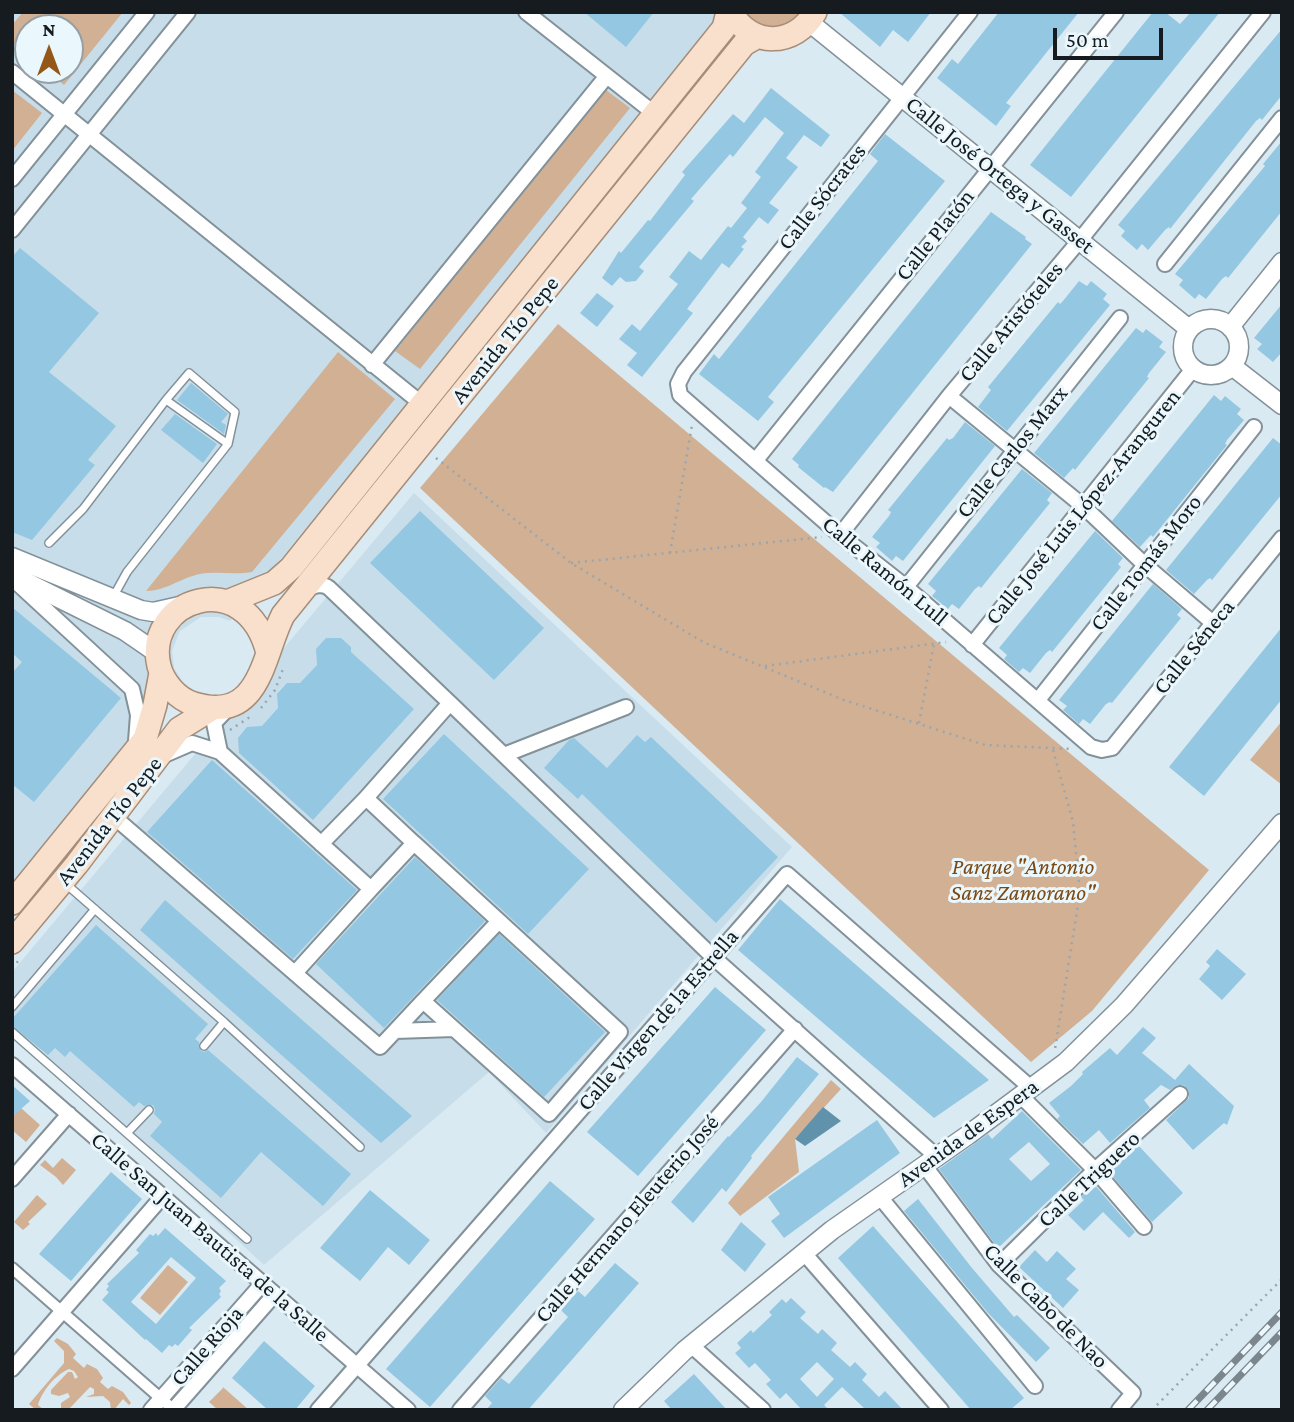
<!DOCTYPE html>
<meta charset="utf-8">
<style>
body{margin:0}
#map{position:relative;width:1294px;height:1422px;overflow:hidden;background:#daeaf2;font-family:"Crimson Pro",serif}
canvas{display:block}
.frame{position:absolute;inset:0;border:14px solid #151b1e;pointer-events:none}
.north{position:absolute;left:14px;top:14px;width:70px;height:70px;box-sizing:border-box;background:#eaf7fd;border:2px solid #959fa4;border-radius:50%;rotate:0deg;font-size:19px;font-weight:700;line-height:28px;text-align:center;color:#151b1e}
.north::after{content:'';display:block;margin:auto;width:24px;height:32px;background:#935818;clip-path:polygon(50% 0,100% 100%,50% 72%,0 100%)}
.scale{position:absolute;left:1053px;top:28px;width:110px;height:32px;box-sizing:border-box;border:4px solid #151b1e;border-top:0;padding-left:9px;font-size:21px;line-height:24px;white-space:nowrap;color:#151b1e;-webkit-text-stroke:5px #eaf7fd;paint-order:stroke}
</style>
<div id="map">
<canvas width="1294" height="1422"></canvas>
<div class="frame"></div>
<div class="north">N</div>
<div class="scale">50 m</div>
</div>
<script>
const g = document.querySelector('canvas').getContext('2d');
g.lineJoin = 'round';
function paint(path, color) { g.fillStyle = color; g.fill(path, 'evenodd'); }
function trace(path, color, width, dash) { g.strokeStyle = color; g.lineWidth = width; g.lineCap = dash ? 'butt' : 'round'; g.setLineDash(dash || []); g.stroke(path); }
function drawText(font, color, halo, rows, align = 'center') {
  g.font = font + ' "Crimson Pro",serif'; g.lineWidth = 6; g.setLineDash([]); g.textBaseline = 'middle'; g.strokeStyle = halo; g.fillStyle = color; for (const [text, x, y, turn = 0] of rows) {
    g.save(); g.translate(x, y); g.rotate((+turn || 0) * Math.PI / 180); g.textAlign = isNaN(turn) ? turn : align; if (halo) g.strokeText(text, 0, 0); g.fillText(text, 0, 0); g.restore();
  }
}
const built = new Path2D(`
 M12,12h709l-8,17 -66,82 -417,510 -11,-4h-18l-21,14 -8,20 2,17 10,16 -172,215zM28,28h42v42h-42z
 M414,493l378,354 -246,286 -57,-61 -225,193 -252,-232v-61z`);
const green = new Path2D(`
 M23,12h100l-59,73 -18,-15h24v-42h-42v27l-16,-13v-17z
 M744,12h58c-21,21 -37,21 -58,0z
 M12,90l30,23 -30,38z
 M606,90l24,18 -210,261 -25,-18z
 M558,324l651,546 -117,141 -61,51 -611,-574z
 M338,352l57,47 -143,173c-17,3 -35,-1 -52,2 -20,4 -34,17 -54,17z
 M1282,721v64l-32,-25z
 M831,1080l10,9 -46,50 4,33 -59,44 -12,-13z
 M21,1108l19,17 -14,17 -14,-12v-13z
 M62,1158l14,12 -13,15 -7,-8 -16,-12 5,-5 8,8z
 M37,1195l10,9 -19,18 2,2 -7,6 -9,-8z
 M168,1265l20,17 -28,33 -20,-17z
 M57,1338l11,6 8,10 -3,4 11,10 3,-4 10,5 6,9 -3,4 8,7 4,-3 11,6 8,11 -2,2 -6,-6 -9,11h-3l-1,-8 -7,-6 -17,1 8,-3v-5l-4,-2 -22,23h-7v-7l9,-6 -2,-4 -9,3 -8,-2v-4l17,-18h4l3,7 3,-2 -4,-6 -5,-2c-14,6 -27,22 -31,36l6,5h-8l-7,-6 35,-41v-12l-10,-10z
 M224,1387v1l25,22h-31l-9,-8z`);
const water = new Path2D(`
 M823,1107l18,14 -36,25 -10,-7z`);
const building = new Path2D(`
 M584,12h70l-28,35z
 M839,12h92l-23,30 -15,-12 -13,17z
 M999,12h80l-73,91 5,3 -15,20 -59,-48 15,-19 6,5z
 M1153,12h12l15,12 11,-12h29l-149,185 -41,-32z
 M1282,29v66l-20,25 -2,-2 -4,3 -86,108 -1,-2 -4,3 -17,20 -6,-6 -5,6 -16,-14 4,-5 -7,-6z
 M771,88l59,47 -9,12 -17,-12 -18,23 12,9 -29,36 10,7 -11,14 -9,-7 -16,20 4,4 -6,6 3,2 -15,19 -7,-5 -35,46 6,4 -51,64 -15,-12 10,-12 -18,-14 13,-15 8,7 38,-47 -9,-7 20,-26 12,9 27,-34 3,2 16,-20 -6,-5 20,-26 -6,-5 29,-39 -19,-16 -32,40 -3,-3 -39,45 3,2 -55,66 5,4 -8,10 -10,1 -6,-5 -8,9 -10,-8 17,-27 2,2 27,-33 2,1 35,-46 -3,-3 51,-58 11,9z
 M885,134l60,47 -177,216 6,5 -16,19 -59,-47 15,-20 5,5 159,-198 -8,-7z
 M1282,141v70l-54,67 -2,-2 -4,3 -16,20 -7,-5 -4,5 -16,-14 4,-5 -8,-6 90,-108 -2,-2z
 M991,212l35,25 -1,2 7,5 -199,248 -8,-5 -1,1 -26,-21 1,-2 -7,-6z
 M20,248l79,65 -50,59 67,54 -28,34 7,5 -63,75 -20,-8v-275z
 M1079,281l8,5 4,-5 16,13 -4,5 7,6 -103,126 -29,-24 13,-17 -3,-3 70,-85 2,2 3,-3z
 M597,293l17,13 -17,21 -17,-14z
 M1282,304v48l-9,10 -16,-13 5,-5 -8,-6z
 M1136,328l7,5 3,-4 17,13 -4,5 7,5 -17,21 -2,4 2,1 -74,92 -2,-2 -9,10 -30,-25z
 M191,383l37,31 -7,8 5,3 -2,9 -47,-34z
 M1214,395l7,6 4,-5 16,13 -4,5 7,6 -17,20 -2,4 2,1 -74,92 -2,-2 -3,3 -8,9 -28,-26z
 M175,414l42,30 -14,19 -42,-33z
 M965,422l30,24 -92,115 -7,-5 -4,5 -16,-14 4,-4 -8,-6 17,-21 2,-4 -3,-2 27,-33 32,-39 2,2 4,-2z
 M1273,438l9,7v49l-70,86 -2,-2 -3,2 -13,14 -28,-24z
 M1022,469l30,24 -5,7 3,3 -69,85 -2,-2 -4,3 -16,20 -7,-5 -4,5 -16,-13 4,-5 -8,-7z
 M420,511l124,117 -50,52 -124,-117z
 M1095,531l28,27 -5,6 3,3 -69,85 -2,-2 -4,3 -16,20 -7,-5 -4,4 -15,-13 3,-4 -8,-7z
 M1153,584l29,25 -5,6 4,3 -69,85 -2,-1 -4,2 -16,20 -7,-5 -4,5 -16,-14 4,-4 -8,-6z
 M12,607l109,91 -87,104 -22,-18v-111l10,-11 -10,-9z
 M1282,627v72l-78,97 -35,-29z
 M326,638h15l10,9v5l63,57 -101,111 -74,-67 -1,-15 9,-11 15,-1 16,-18 -1,-14 10,-11h13l17,-18 -1,-16z
 M444,734l145,135 -61,65 -145,-135z
 M637,735l8,7 6,-5 127,120 -62,66 -134,-129 -4,5 -34,-31 25,-28 5,-2 33,30z
 M212,760l145,130 -64,69 -146,-127z
 M415,857l70,64 -101,107 -68,-64z
 M780,899l209,181 -55,38 -196,-168z
 M165,900l247,216 -31,27 -241,-213z
 M96,925l112,99 -13,15 4,3 1,8 4,2 4,-2 143,124 -28,32 -62,-54 -40,46 -71,-62 12,-14 -8,-8 1,-5 -2,-4 -9,1 -5,-4 -5,5 -64,-56 -5,6 -10,-9 -7,7 -36,-29v-7z
 M499,934l106,98 -61,65 -107,-97z
 M1217,949l29,25 -24,26 -23,-21 11,-13 -4,-4z
 M715,987l51,43 -128,146 -51,-44z
 M1143,1027l13,11 -14,15 33,27 14,-16 45,42 -7,19 -3,-2 -31,27 -27,-30 23,-22v-7l-5,-6h-7l-7,5 -9,-5 -17,15 6,8 -40,35 -11,-13 -16,14 -26,-25 3,-3 -11,-13 22,-17 12,-12 -1,-2 28,-24 7,7z
 M797,1057l22,17 -68,82 1,2 -26,34 -4,-4 -29,35 -22,-21 57,-66 1,1 32,-35z
 M12,1085l18,16 -18,16z
 M1022,1111l59,59 -83,78 -59,-79 49,-35 4,5zM1029,1142l21,22 -19,17 -22,-22z
 M877,1120l23,33 -116,85 -13,-17 9,-7 -12,-17z
 M1138,1145l45,48 -31,29 -44,-51z
 M111,1172l31,27 -71,82 -32,-27z
 M550,1181l45,38 -165,188 -44,-38z
 M1094,1184l41,48 -6,6 -26,-26 -19,19 -16,-16 16,-15 -3,-3z
 M370,1190l60,50 -21,25 -21,-18 -28,34 -40,-33z
 M918,1199l54,69 42,49 3,-2 33,33 -14,14 -48,-49 -84,-102z
 M741,1222l25,22 -21,28 -24,-22z
 M873,1226l151,172 -14,12h-39l-133,-152z
 M165,1228l61,53 -7,7 2,3 -2,3 2,3 -32,31 3,2 -14,16 -3,-2 -3,3 -3,-2 -7,8 -16,-14 -1,1 -43,-40 7,-8 -3,-2 3,-4 -2,-2 32,-31 -3,-3 14,-16 3,2 3,-3 2,3zM171,1257l25,21 -40,46 -25,-22z
 M1035,1250l12,12 10,-11 19,18 -10,10 13,11 -16,18 -44,-41z
 M615,1263l24,20 -111,127h-42l6,-7 -7,-7 16,-18 8,6 59,-67 -7,-7 17,-19 7,6z
 M791,1298l15,14 -6,6 18,16 4,-5 15,14 -6,7 19,17 5,-5 12,12 -5,6 17,17 6,-6 18,19h-37l-24,-23 -18,18 5,5h-27l-16,-17 -6,6 -14,-15 5,-4 -16,-17 -6,5 -14,-15 6,-5 -4,-5 14,-13 2,3 19,-18 -3,-3 13,-13 4,4zM817,1362l17,17 -17,18 -17,-18z
 M264,1341l51,45 -20,24h-27l-36,-32z
 M694,1374l33,36h-55l-8,-9z`);
const path = new Path2D(`
 M436,458l135,105 132,79 141,58 141,45 88,4
 M670,553l22,-128
 M571,563l251,-26
 M765,666l181,-24
 M261,708l14,-18 8,-21
 M919,723l15,-79
 M230,730l23,-15
 M1053,750l20,72 7,70 -25,157
 M12,968l7,-8
 M1152,1410l130,-131`);
const service = new Path2D(`
 M166,400l23,-27 46,39 -7,32
 M49,543l34,-34 83,-109 62,44 -101,128 -15,27
 M66,884l158,138 136,125
 M12,1007l83,-98
 M12,1032l235,207
 M204,1046l20,-24
 M127,1133l22,-23`);
const pedestrian = new Path2D(`
 M12,1268l162,142`);
const minor = new Path2D(`
 M526,12l129,102
 M970,12l-286,360 -6,12 2,11 160,140 66,52 185,160 11,3 10,-2 170,-210
 M12,72l410,332
 M12,179l135,-167
 M12,230l176,-218
 M1165,264l117,-146
 M372,365l234,-288
 M949,396l134,110 62,59 68,58
 M756,460l360,-448
 M840,535l109,-139 131,-156 183,-228
 M16,582l116,107 6,26 -2,26
 M906,587l214,-269
 M972,645l221,-276
 M1038,700l216,-273
 M450,703l263,254 224,200
 M220,752l-6,-29 17,-18
 M504,755l122,-48
 M162,756l30,-13 28,9 151,137 43,-46 -48,-45 84,-95 -121,-115c-8,-6 -17,-1 -25,2
 M113,816l267,231 43,-46
 M414,843l206,189 -71,82 -126,-113 76,-80
 M321,844l45,-46
 M295,973l76,-84
 M395,1031l59,-2
 M12,1065l396,345
 M1021,1096l74,74 49,57
 M924,1165l75,100 134,128 -14,17
 M12,1179l57,-65
 M880,1197l155,189
 M804,1253l137,157
 M999,1265l96,-95 85,-76
 M691,1345l72,65
 M12,1369l151,-173
 M151,1410l112,-127
 M173,1410l102,-116
 M318,1410l469,-536 244,214
 M460,1410l335,-381`);
const tertiary = new Path2D(`
 M809,22l380,307
 M1183 347a28 28 0 1 1 56 0a28 28 0 1 1-56 0Z
 M1230,327l52,-65
 M1232,366l50,39
 M12,557l129,53 12,2 31,-7
 M12,575l113,56 32,22
 M623,1410l61,-59 148,-121 136,-95 98,-73 58,-57 158,-182`);
const primary = new Path2D(`
 M731,12c20,36 64,35 84,0
 M227,602l47,-19 17,-15 433,-540 4,-16
 M268,653c-22,-89 -125,-54 -109,13 4,16 18,33 35,38 67,20 68,-48 89,-89l461,-571 14,-8
 M12,903l133,-164 10,-34 6,-32
 M12,942l65,-78 102,-135 34,-21`);
const rail = new Path2D(`
 M1188,1410l94,-98
 M1207,1410l75,-78`);
const streetNames = [
 ["Calle José Ortega y Gasset",1000,175,39],
 ["Calle Sócrates",822,197,-52],
 ["Calle Platón",935,235,-51],
 ["Calle Aristóteles",1011,322,-50],
 ["Avenida Tío Pepe",505,340,-51],
 ["Calle Carlos Marx",1012,452,-51],
 ["Calle José Luis López-Aranguren",1083,507,-51],
 ["Calle Tomás Moro",1146,563,-52],
 ["Calle Ramón Lull",885,571,40],
 ["Calle Séneca",1194,647,-51],
 ["Avenida Tío Pepe",109,821,-52],
 ["Calle Virgen de la Estrella",658,1020,-49],
 ["Avenida de Espera",968,1133,-36],
 ["Calle Triguero",1089,1179,-43],
 ["Calle Hermano Eleuterio José",627,1219,-49],
 ["Calle San Juan Bautista de la Salle",210,1237,41],
 ["Calle Cabo de Nao",1046,1306,45],
 ["Calle Rioja",207,1346,-49]
];
const parkNames = [
 ["Parque \"Antonio",1023,867],
 ["Sanz Zamorano\"",1023,893]
];
paint(built, '#c7deea');
paint(green, '#d1b094');
paint(water, '#6092ab');
paint(building, '#94c7e2');
trace(service, '#839199', 10);
trace(pedestrian, '#839199', 14);
trace(minor, '#839199', 18);
trace(tertiary, '#839199', 21);
trace(primary, '#a58d79', 26);
trace(path, '#9aa6ad', 2.5, [2, 5]);
trace(service, '#fff', 7);
trace(pedestrian, '#fff', 10);
trace(minor, '#fff', 14);
trace(tertiary, '#fff', 18);
trace(primary, '#f8e0cc', 23);
trace(rail, '#7c878d', 7);
trace(rail, '#eaf7fd', 4.5, [13]);
drawText('23px', '#151b1e', '#eaf7fd', streetNames);
drawText('italic 23px', '#7b4811', '#eaf7fd', parkNames);
</script>
